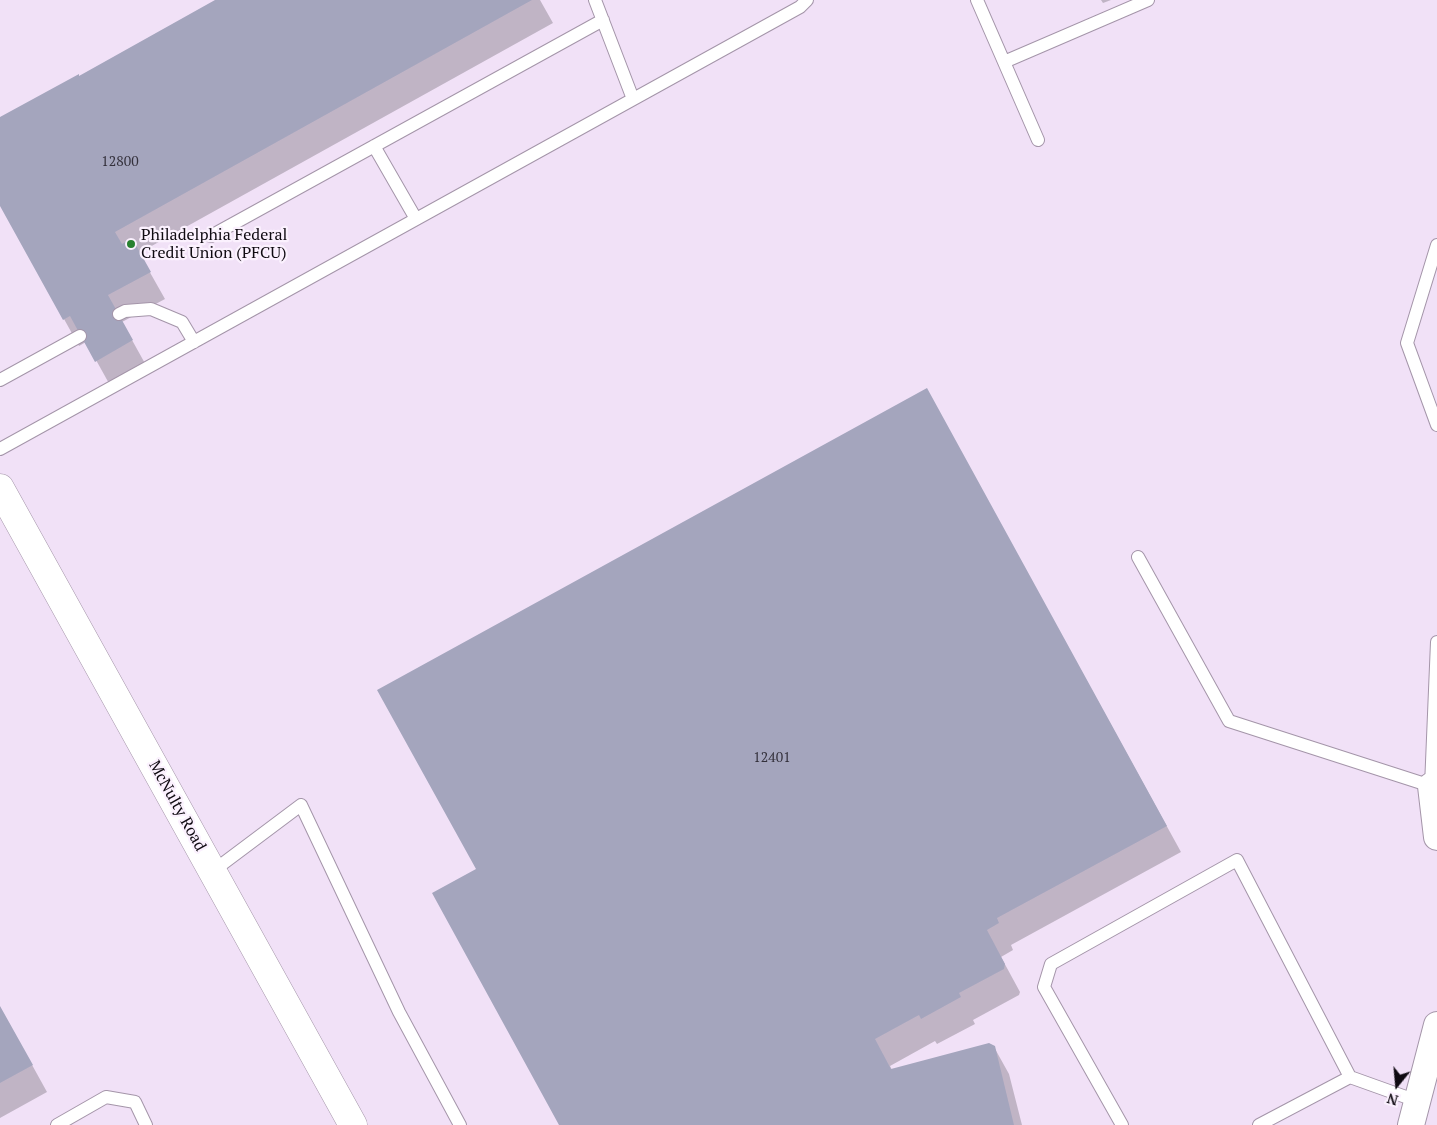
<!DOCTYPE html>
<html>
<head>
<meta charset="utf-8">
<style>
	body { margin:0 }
	#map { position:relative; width:1437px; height:1125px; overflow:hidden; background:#f1e1f7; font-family:"PT Serif",serif }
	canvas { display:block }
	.north { position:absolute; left:1372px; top:1060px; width:50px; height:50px; -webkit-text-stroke:4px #fbf1fe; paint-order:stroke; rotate:197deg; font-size:14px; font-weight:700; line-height:20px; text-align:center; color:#0f0a11 }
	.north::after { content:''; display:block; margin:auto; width:18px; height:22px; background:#0f0a11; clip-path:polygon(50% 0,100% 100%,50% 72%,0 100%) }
</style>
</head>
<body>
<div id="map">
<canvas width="1437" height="1125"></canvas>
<div class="north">N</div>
</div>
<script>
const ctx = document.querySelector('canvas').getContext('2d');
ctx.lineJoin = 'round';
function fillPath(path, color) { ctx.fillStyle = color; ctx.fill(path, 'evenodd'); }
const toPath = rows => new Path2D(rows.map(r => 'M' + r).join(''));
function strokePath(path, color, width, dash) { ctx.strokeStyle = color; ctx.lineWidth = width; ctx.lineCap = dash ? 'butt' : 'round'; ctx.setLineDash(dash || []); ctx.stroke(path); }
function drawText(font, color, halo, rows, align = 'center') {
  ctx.font = font + ' "PT Serif",serif'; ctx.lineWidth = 4.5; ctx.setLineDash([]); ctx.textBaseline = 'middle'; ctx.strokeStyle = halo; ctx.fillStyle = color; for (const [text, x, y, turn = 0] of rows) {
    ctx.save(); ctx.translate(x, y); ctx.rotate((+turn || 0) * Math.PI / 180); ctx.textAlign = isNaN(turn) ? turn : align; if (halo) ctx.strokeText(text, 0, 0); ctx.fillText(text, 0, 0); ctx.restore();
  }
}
const shadow = toPath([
	[217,0,540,0,553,23,139,253,165,299,122,322,147,367,111,387,86,342,79,346,0,204,0,119,79,77],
	[1101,0,1111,0,1103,3],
	[941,416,1181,852,1011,945,1013,950,1001,957,1020,992,1019,995,973,1020,975,1024,937,1044,935,1041,890,1066,892,1070,994,1047,1009,1074,1022,1125,560,1125,477,870],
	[0,1007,47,1092,0,1118]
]);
const building = toPath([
	[215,0,532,0,115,232,122,244,132,238,151,272,108,295,133,340,95,362,70,316,63,320,0,206,0,117,79,74,79,76],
	[927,388,1167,826,997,918,999,923,987,930,1005,964,1004,969,959,993,961,997,921,1019,919,1015,875,1039,891,1069,989,1043,995,1046,1014,1125,559,1125,432,893,476,869,377,690],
	[0,1006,33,1065,0,1083]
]);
const service = toPath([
	[595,0,633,99],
	[977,0,1038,140],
	[1004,62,1148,0],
	[374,146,416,219],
	[211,236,603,20],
	[1437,245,1407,343,1437,425],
	[119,314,125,311,151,309,182,322,194,342],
	[0,380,80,336],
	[0,449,800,7,807,0],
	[1138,557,1229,721,1431,786],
	[1431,786,1437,642],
	[213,871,301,805,399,1012,460,1125],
	[57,1125,106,1097,135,1102,146,1125],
	[1122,1125,1044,987,1051,964,1237,860,1350,1077,1417,1101],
	[1259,1125,1350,1077]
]);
const minor = toPath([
	[1431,786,1437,837],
	[1411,1125,1437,1025]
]);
const tertiary = toPath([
	[0,488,353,1125]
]);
const markers = [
	[131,244,5,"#298130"]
];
const numberNames = [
	["12800",120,162],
	["12401",772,758]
];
const poiNames = [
	["Philadelphia Federal",141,235],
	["Credit Union (PFCU)",141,253]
];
const streetNames = [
	["McNulty Road",177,806,61]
];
fillPath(shadow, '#0003');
fillPath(building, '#a4a5bd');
strokePath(service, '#a495a9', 14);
strokePath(minor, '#a495a9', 28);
strokePath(tertiary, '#a495a9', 29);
strokePath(service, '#fff', 12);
strokePath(minor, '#fff', 26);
strokePath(tertiary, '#fff', 28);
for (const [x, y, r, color] of markers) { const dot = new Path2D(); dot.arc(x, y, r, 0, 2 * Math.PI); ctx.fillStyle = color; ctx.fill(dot); strokePath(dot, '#fbf1fe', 2); }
drawText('14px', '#34313c', null, numberNames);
drawText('16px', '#0f0a11', '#fbf1fe', poiNames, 'left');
drawText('16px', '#0f0a11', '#fbf1fe', streetNames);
</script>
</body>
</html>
